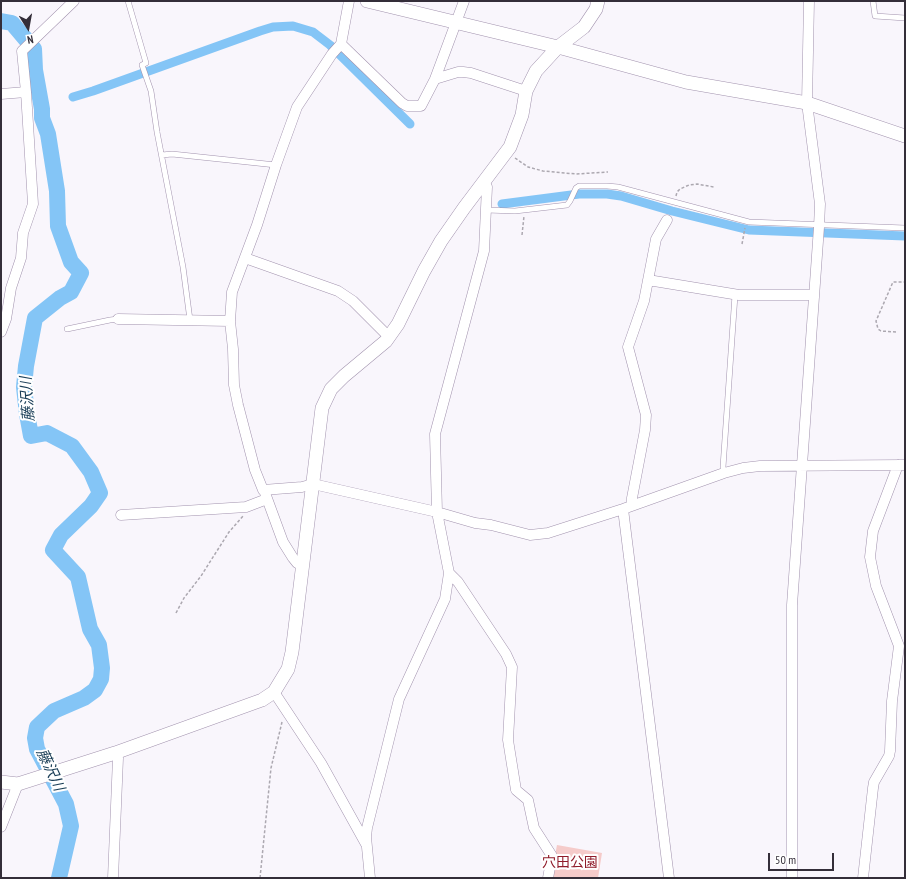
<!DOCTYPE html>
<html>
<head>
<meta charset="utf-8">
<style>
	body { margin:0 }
	#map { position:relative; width:906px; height:879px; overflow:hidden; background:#f9f6fc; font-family:"PT Sans Narrow",sans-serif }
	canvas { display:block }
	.frame { position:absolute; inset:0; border:2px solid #342e39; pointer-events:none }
	.north { position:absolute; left:8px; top:8px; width:40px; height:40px; -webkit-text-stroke:3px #fff; paint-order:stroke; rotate:169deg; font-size:11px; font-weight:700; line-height:16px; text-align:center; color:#342e39 }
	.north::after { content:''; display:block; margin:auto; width:14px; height:18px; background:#342e39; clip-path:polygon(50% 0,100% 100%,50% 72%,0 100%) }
	.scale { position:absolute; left:768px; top:853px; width:66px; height:18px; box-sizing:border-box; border:2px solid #342e39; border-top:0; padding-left:5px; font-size:12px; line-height:14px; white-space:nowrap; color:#342e39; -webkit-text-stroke:3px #fff; paint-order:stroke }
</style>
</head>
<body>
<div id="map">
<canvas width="906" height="879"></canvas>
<div class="frame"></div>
<div class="north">N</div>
<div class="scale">50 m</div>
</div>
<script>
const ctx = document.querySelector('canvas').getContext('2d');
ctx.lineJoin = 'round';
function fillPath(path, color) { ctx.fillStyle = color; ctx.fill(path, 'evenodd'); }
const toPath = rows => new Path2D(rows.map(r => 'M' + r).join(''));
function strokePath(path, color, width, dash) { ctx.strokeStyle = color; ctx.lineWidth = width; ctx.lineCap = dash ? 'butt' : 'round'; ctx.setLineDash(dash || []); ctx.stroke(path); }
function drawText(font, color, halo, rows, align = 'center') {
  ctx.font = font + ' "PT Sans Narrow","Noto Sans JP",sans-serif'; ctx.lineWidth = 4; ctx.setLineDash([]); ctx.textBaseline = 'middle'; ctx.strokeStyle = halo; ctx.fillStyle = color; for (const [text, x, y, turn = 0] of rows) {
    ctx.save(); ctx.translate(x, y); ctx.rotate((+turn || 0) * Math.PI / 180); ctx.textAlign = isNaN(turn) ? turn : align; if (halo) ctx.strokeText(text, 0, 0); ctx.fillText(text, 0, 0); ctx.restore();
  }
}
const green = toPath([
	[557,845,602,853,598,878,551,878]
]);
const canal = toPath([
	[73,97,93,91,260,31,273,27,293,26,313,32,330,45,410,124],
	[502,204,579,194,607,194,621,196,672,211,749,230,905,236]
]);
const river = toPath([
	[1,21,12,23,34,49,35,70,42,109,42,118,48,134,57,191,58,226,71,262,81,273,71,292,60,298,35,318,26,366,24,387,27,414,31,436,47,433,72,446,91,472,100,493,91,506,61,535,53,550,78,577,90,629,99,645,102,668,101,679,95,690,84,698,54,711,37,727,35,738,37,749,66,804,71,826,59,878]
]);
const path = toPath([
	[515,158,528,167,543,171,576,174,608,172],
	[676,196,677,192,680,189,689,185,697,184,714,187],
	[522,235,524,216],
	[742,244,745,228],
	[896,332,881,331,878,329,876,321,893,282,905,282],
	[176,613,184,598,201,576,229,532,243,516],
	[260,878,271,768,282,722]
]);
const service = toPath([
	[128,1,146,63,142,65,151,91,157,132,183,267,190,320],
	[873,1,875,16,905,18],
	[162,155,172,154,276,165],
	[487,210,515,211,567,205,570,201,576,188,579,186,607,186,618,187,749,222,905,228],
	[67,329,110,320,118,319],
	[724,473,723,467,735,295]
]);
const minor = toPath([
	[349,1,341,44,332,54,297,107,276,165,257,225,232,292,230,321,233,349,234,385,238,405,255,470,263,490,302,487,313,484,437,512,475,523,491,525,530,535,548,533,623,509,724,473,743,468,760,466,905,465],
	[341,44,402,103,407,106,421,106,435,79,464,1],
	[435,79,458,72,463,72,471,73,526,91],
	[1,94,26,92],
	[245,258,338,291,353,301,389,337],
	[648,280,739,295,814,295],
	[118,319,230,321],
	[1,332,6,319,11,288,21,258,23,233,33,204,26,92,22,51,74,1],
	[265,493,283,542,293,558,297,563,303,565],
	[632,505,632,498,645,430,646,415,628,347,644,301,656,239,667,220],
	[623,509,669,878],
	[121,515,246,507,267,499],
	[449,573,458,582,506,654,512,667,508,740,516,790,528,800,534,828,552,856,548,878],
	[274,692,321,763,366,844],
	[1,827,18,784],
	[113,878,118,758,115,753],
	[370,878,366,837,367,828,399,699,445,599,449,573,437,512,435,434,484,251,487,187,484,181],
	[792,878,792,605,819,227,820,204,807,103,809,1],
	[863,878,873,788,874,782,889,756,890,751,892,701,899,646,876,586,870,557,873,531,898,465]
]);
const tertiary = toPath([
	[367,1,558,47,686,82,807,103,905,136],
	[1,782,18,784,115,753,262,700,274,692,288,669,292,652,322,408,331,389,344,376,386,341,398,324,424,271,441,241,464,208,510,147,522,115,526,91,536,71,558,47,584,27,596,9,598,1]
]);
const parkNames = [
	["穴田公園",570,863]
];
const waterNames = [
	["藤沢川",28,399,-94],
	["藤沢川",50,770,65]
];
fillPath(green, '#f5cbca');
strokePath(canal, '#84c5f6', 9);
strokePath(river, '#84c5f6', 16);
strokePath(service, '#a293ae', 6);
strokePath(minor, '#a293ae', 11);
strokePath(tertiary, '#a293ae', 14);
strokePath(path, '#aca8b0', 1.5, [3, 2]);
strokePath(service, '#fff', 5);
strokePath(minor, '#fff', 10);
strokePath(tertiary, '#fff', 13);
drawText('14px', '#901c2b', '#fff', parkNames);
drawText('italic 15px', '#193d56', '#fff', waterNames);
</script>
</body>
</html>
